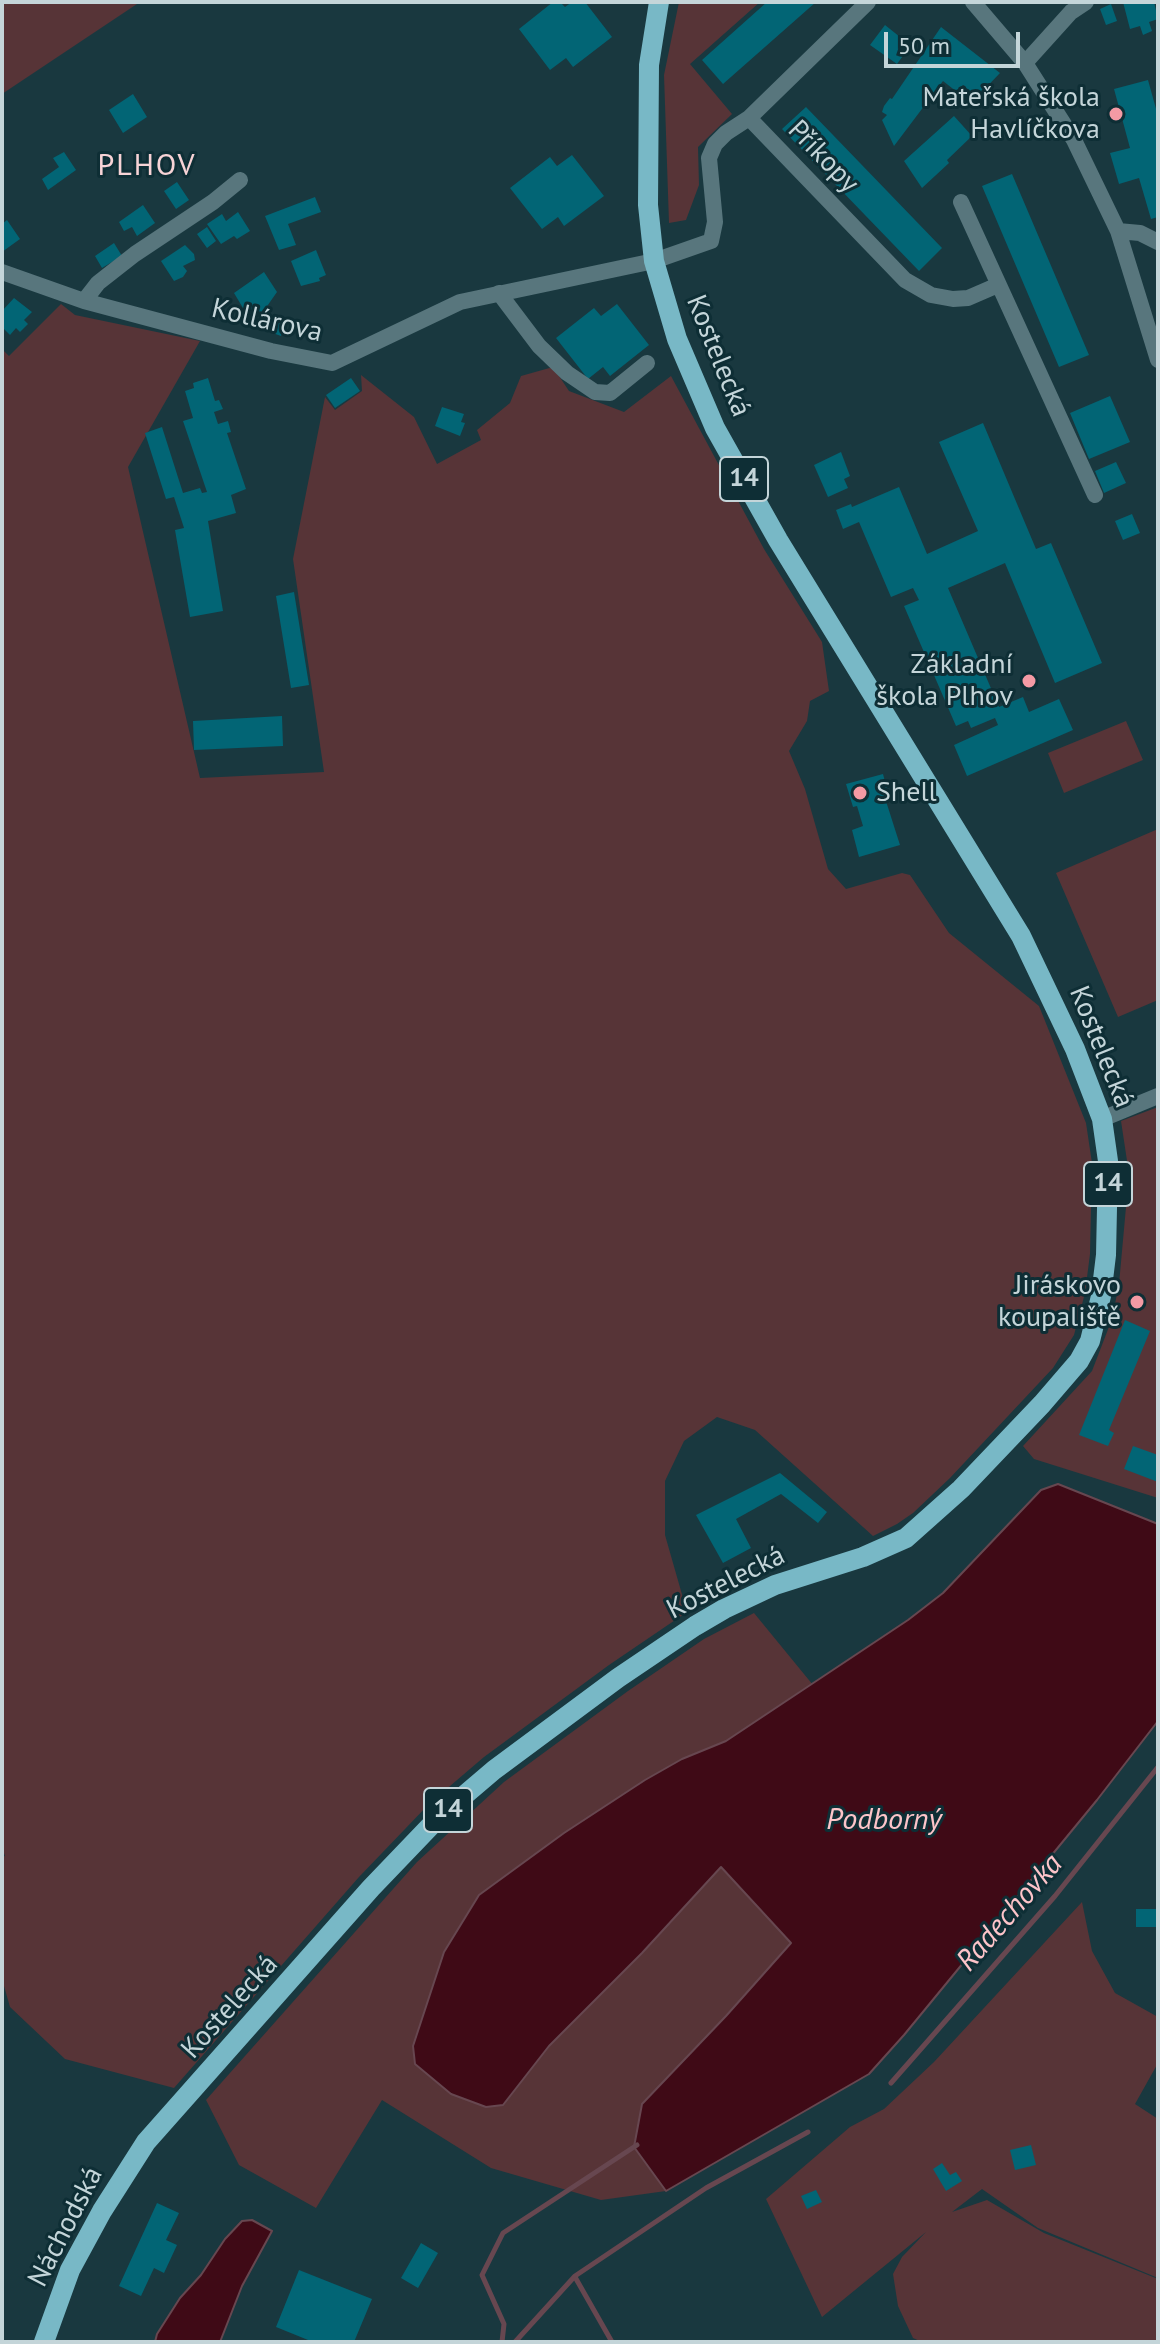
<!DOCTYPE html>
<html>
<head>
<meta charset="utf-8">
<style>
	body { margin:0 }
	#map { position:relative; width:1160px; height:2344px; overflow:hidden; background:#19383f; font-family:"PT Sans",sans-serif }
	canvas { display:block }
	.frame { position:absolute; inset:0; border:4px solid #c4d5d9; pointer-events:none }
	.scale { position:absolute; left:884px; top:32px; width:136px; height:36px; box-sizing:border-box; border:4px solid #c4d5d9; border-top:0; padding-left:10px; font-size:24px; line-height:28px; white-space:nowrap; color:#c4d5d9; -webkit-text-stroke:6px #0e2e35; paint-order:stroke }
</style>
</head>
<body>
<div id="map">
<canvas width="1160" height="2344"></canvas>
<div class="frame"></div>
<div class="scale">50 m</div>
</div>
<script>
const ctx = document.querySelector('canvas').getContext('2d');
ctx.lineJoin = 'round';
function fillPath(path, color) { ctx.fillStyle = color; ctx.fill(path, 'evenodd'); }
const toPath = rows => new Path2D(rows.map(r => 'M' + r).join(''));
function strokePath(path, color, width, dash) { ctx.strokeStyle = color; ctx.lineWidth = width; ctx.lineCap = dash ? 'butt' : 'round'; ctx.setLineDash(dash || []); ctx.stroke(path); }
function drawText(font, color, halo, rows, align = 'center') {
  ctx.font = font + ' "PT Sans",sans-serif'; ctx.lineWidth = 6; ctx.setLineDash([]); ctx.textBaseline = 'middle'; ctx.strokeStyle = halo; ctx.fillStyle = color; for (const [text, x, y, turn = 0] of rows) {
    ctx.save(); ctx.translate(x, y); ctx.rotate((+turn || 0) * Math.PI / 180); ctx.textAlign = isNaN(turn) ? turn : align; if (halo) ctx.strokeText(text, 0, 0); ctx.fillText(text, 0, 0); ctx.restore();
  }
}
const green = toPath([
	[2,2,140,2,2,94],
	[679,2,760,2,690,64,732,114,698,147,699,185,686,220,669,223,664,75],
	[61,304,75,315,200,341,128,467,200,778,324,772,293,559,325,397,335,410,362,391,361,375,414,417,437,464,481,440,477,430,510,403,521,376,553,367,569,391,624,412,671,376,764,549,822,642,829,691,810,701,807,721,789,751,805,789,828,869,846,889,902,873,910,875,949,933,1039,1006,1086,1123,1092,1163,1090,1254,1085,1293,1074,1335,1053,1368,950,1478,913,1513,897,1524,873,1536,755,1430,717,1417,684,1441,665,1481,665,1535,687,1612,609,1665,484,1757,429,1804,359,1877,174,2088,65,2059,10,2007,2,1979,2,1857,5,1856,2,1848,2,349,9,356],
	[1126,721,1143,760,1064,793,1048,753],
	[1158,829,1158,1000,1118,1017,1056,873],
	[1158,1107,1158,1498,1034,1459,1023,1446,1092,1371,1112,1319,1119,1284,1129,1174,1121,1121],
	[754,1613,813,1685,726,1741,682,1759,645,1780,564,1833,479,1895,444,1952,413,2046,415,2064,503,2105,549,2046,642,1953,721,1866,791,1943,726,2016,634,2147,666,2191,601,2200,491,2168,382,2100,316,2208,239,2165,206,2100,417,1862,504,1782,628,1691,704,1639],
	[1082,1902,1092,1951,1115,1993,1158,2017,1158,2063,1135,2104,1158,2119,1158,2278,1038,2228,982,2189,952,2212,987,2200,1044,2233,1158,2279,1158,2342,922,2342,913,2338,898,2306,893,2274,902,2257,926,2232,822,2317,766,2199,850,2127,884,2109,934,2062]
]);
const water = toPath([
	[1058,1484,1158,1524,1158,1721,1097,1800,904,2035,869,2074,666,2191,634,2147,642,2104,726,2016,791,1943,721,1867,642,1953,549,2046,503,2105,486,2107,451,2094,415,2064,413,2046,444,1952,479,1895,564,1833,645,1780,682,1759,726,1741,908,1620,943,1593,1041,1490,1058,1484],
	[252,2220,272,2231,242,2286,220,2342,155,2342,157,2334,180,2298,201,2275,225,2239,242,2221,252,2220]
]);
const stream = toPath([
	[891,2083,1055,1896,1158,1767],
	[575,2277,612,2342],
	[502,2342,504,2324,482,2275,503,2233,637,2145],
	[515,2342,575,2276,706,2188,808,2132]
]);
const building = toPath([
	[553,2,560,2,565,7,572,2,585,2,612,37,573,67,566,58,550,70,519,29],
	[767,2,816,2,723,84,702,60],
	[1123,2,1154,2,1158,19,1149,22,1152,31,1143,35,1140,26,1130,29],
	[1111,4,1117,21,1106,25,1100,9],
	[885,25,905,41,899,48,905,53,897,64,870,45],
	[941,27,1000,73,977,97,963,85,957,92,943,81,894,146,882,120,887,115,882,112,884,106,890,98,892,99],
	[1148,80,1158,116,1158,217,1151,219,1139,178,1119,184,1110,153,1130,148,1114,89],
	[133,94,147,117,123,133,109,110],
	[806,107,942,248,919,271,782,129],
	[954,116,972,136,947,160,949,163,922,188,904,161],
	[64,152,76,170,48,190,42,179,59,167,53,158],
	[572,155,604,196,564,226,558,217,542,229,510,188,550,157,557,166],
	[1012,174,1089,355,1059,367,982,186],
	[177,182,189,200,176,209,164,191],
	[315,197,321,212,288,224,296,245,279,250,265,216],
	[143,205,155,223,137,236,132,227,124,231,119,222],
	[238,212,250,231,237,239,234,236,221,244,207,224,222,214,226,221],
	[7,220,20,239,2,252,2,224],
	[207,227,216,241,207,248,197,234],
	[114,243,122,256,102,268,95,256],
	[185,245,194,254,195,260,183,266,187,271,183,277,174,281,161,261],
	[316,250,326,275,319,278,320,281,301,286,291,261],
	[264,272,277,292,263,312,243,308,234,293],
	[14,298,32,312,24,320,28,324,20,332,16,328,10,335,2,327,2,311],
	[617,304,649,345,610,376,603,367,588,379,556,338,594,308,601,316],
	[275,316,286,320,281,336,270,332],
	[208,378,215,401,219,400,223,409,214,412,218,424,228,421,231,432,227,433,246,489,231,495,236,513,208,521,223,611,190,617,175,530,184,528,174,497,166,499,145,433,162,427,183,493,200,488,202,493,207,492,183,421,193,418,185,391,194,388,193,383],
	[351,378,360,391,335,408,326,395],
	[1110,396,1130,442,1089,459,1070,413],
	[442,407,464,414,461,422,465,423,460,436,435,426],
	[983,423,1036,549,1051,543,1102,663,1055,683,1005,563,948,588,999,707,1023,697,1029,712,1059,699,1073,730,967,776,954,745,998,725,995,718,971,728,968,721,956,726,904,606,919,600,913,588,891,597,859,522,843,529,836,510,851,504,852,507,899,487,927,554,978,531,939,442],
	[841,452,850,476,844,479,848,488,828,497,814,465],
	[1116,462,1126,483,1104,493,1095,471],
	[1132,514,1140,533,1123,540,1115,521],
	[294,592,309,685,291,688,276,596],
	[282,716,283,746,194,750,193,721],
	[883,774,889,797,885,798,900,845,859,857,852,830,863,826,857,806,853,807,846,784],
	[1125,1320,1150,1331,1109,1430,1114,1433,1108,1446,1079,1435],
	[1133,1446,1158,1455,1158,1482,1124,1469],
	[780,1473,827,1512,818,1523,781,1494,736,1519,751,1548,723,1563,696,1515],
	[1136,1909,1158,1909,1158,1927,1136,1927],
	[1031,2145,1036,2165,1015,2170,1010,2150],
	[942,2163,950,2175,956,2172,962,2181,946,2191,933,2169],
	[816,2190,822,2202,807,2209,801,2196],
	[157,2203,179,2213,166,2240,177,2245,164,2273,154,2268,141,2296,119,2286],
	[421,2243,438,2253,418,2288,401,2278],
	[299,2270,372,2299,354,2342,313,2342,276,2327]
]);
const street = toPath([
	[868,2,749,118,905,280,931,295,953,299,968,298,998,285],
	[973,2,1025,63,1074,140,1118,231,1158,360],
	[1025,63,1071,12,1086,2],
	[961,202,1095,495],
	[1118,231,1140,233,1158,242],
	[2,272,84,301,271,351,332,363,460,302,654,261,711,241,715,222,709,158,715,144,726,133,749,118],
	[499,293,539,346,567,373,595,392,610,393,647,363],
	[84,301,98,283,135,254,213,202,240,180],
	[1102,1119,1158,1096]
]);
const primary = toPath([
	[44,2342,70,2270,102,2211,146,2142,371,1888,440,1816,494,1770,618,1678,695,1626,724,1609,775,1585,863,1557,906,1538,961,1489,1042,1404,1079,1361,1090,1341,1101,1296,1106,1255,1108,1161,1102,1119,1075,1049,1021,936,778,540,715,428,677,339,654,261,648,205,649,65,659,2]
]);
const markers = [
	[1116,114,8,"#f49aa4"],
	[1029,681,8,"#f49aa4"],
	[860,793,8,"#f49aa4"],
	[1137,1302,8,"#f49aa4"]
];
const shields = [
	[744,479,48],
	[1108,1184,48],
	[448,1810,48]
];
const shieldNames = [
	["14",744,479],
	["14",1108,1184],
	["14",448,1810]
];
const poiNames = [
	["Mateřská škola",1100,98],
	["Havlíčkova",1100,130],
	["Základní",1013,665],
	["škola Plhov",1013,697],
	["Shell",876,793,"left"],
	["Jiráskovo",1121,1286],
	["koupaliště",1121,1318]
];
const streetNames = [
	["Příkopy",823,157,46],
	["Kollárova",267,321,13],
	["Kostelecká",718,356,68],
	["Kostelecká",1101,1047,68],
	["Kostelecká",726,1583,-27],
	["Kostelecká",230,2007,-48],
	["Náchodská",66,2227,-63]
];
const neighbourhoodNames = [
	["PLHOV",147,166]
];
const waterNames = [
	["Podborný",884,1820],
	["Radechovka",1010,1913,-49]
];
fillPath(green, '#573437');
fillPath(water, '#3f0a16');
strokePath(water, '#674750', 2);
strokePath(stream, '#674750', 5);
fillPath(building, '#026575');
strokePath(street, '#58767d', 16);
strokePath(primary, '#78b8c6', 20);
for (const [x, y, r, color] of markers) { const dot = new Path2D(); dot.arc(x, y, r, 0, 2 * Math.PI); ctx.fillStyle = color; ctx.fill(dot); strokePath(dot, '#0e2e35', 3); }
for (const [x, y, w] of shields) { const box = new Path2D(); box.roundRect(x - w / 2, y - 22, w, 44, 6); ctx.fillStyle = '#0e2e35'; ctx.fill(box); strokePath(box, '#c4d5d9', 2); }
drawText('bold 26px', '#c4d5d9', null, shieldNames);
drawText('28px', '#c4d5d9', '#0e2e35', poiNames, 'right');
drawText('28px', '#c4d5d9', '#0e2e35', streetNames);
ctx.letterSpacing = '2px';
drawText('30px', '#f7d3d6', '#0e2e35', neighbourhoodNames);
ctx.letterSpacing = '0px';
drawText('italic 30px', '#fdc4c9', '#0e2e35', waterNames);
</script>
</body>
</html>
